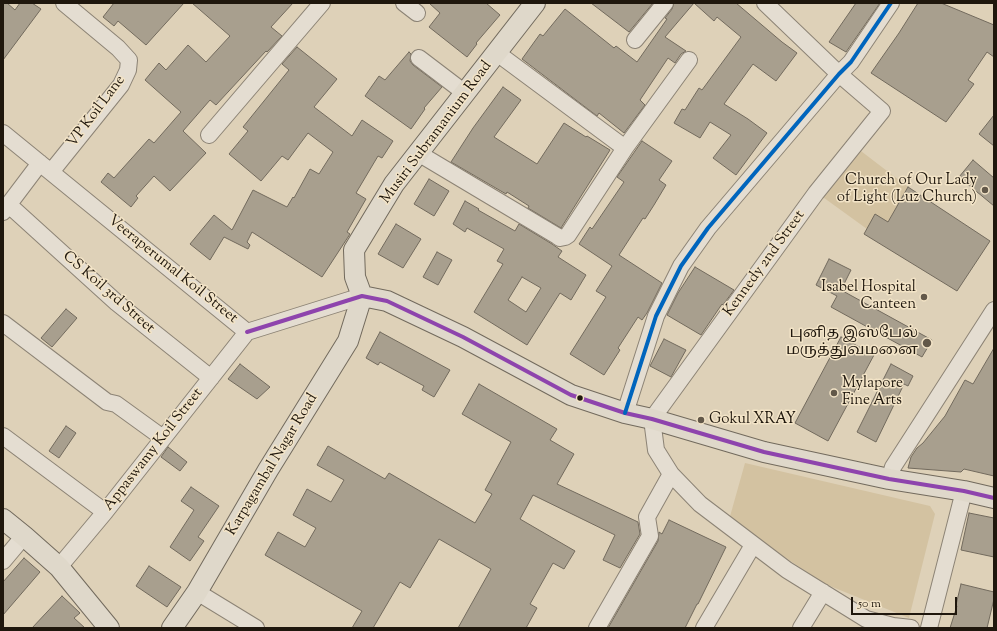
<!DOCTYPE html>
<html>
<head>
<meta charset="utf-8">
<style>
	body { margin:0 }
	#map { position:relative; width:997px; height:631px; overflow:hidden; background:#ded1b8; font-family:"Sorts Mill Goudy",serif }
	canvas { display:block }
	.frame { position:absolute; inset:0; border:4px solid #1f170d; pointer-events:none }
	.scale { position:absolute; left:851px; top:597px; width:106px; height:18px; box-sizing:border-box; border:2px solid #1f170d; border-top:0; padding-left:5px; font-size:12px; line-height:14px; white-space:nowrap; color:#1f170d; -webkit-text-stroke:3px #f3e4c7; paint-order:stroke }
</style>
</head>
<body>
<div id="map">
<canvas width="997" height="631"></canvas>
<div class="frame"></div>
<div class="scale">50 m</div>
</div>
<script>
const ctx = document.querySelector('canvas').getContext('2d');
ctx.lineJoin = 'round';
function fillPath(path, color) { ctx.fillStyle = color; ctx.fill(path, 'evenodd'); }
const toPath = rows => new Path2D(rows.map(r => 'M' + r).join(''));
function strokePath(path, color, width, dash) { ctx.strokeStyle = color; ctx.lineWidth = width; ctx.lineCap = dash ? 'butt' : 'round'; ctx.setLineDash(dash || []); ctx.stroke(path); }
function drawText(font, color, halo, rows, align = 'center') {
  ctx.font = font + ' "Sorts Mill Goudy","Noto Serif Tamil",serif'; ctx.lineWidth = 3; ctx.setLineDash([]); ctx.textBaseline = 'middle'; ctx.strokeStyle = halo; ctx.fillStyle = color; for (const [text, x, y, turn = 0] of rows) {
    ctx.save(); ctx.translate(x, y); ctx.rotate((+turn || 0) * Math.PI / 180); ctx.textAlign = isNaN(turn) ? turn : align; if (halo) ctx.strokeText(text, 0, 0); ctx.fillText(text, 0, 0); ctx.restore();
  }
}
const green = toPath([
	[857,148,908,187,888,222,867,229,820,195],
	[745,463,930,506,935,514,909,618,825,584,729,520]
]);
const building = toPath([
	[3,3,7,3,15,10,20,3,32,3,41,9,3,60,3,3],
	[114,3,184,3,146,45,118,21,114,26,103,17,114,3],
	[192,3,293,3,271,27,282,36,267,52,266,51,216,105,210,100,183,131,206,153,170,191,154,176,136,196,138,198,131,207,101,182,108,173,114,178,149,139,154,143,181,112,145,80,159,63,166,70,188,45,206,62,230,36,192,3],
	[429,3,486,3,500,15,476,43,477,44,467,57,429,27,440,13,429,3],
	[591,3,653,3,629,32,591,3],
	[674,3,736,3,782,42,797,53,776,81,753,64,724,104,748,119,767,133,736,175,713,158,731,135,710,122,700,138,674,123,682,109,685,110,699,88,702,90,741,37,717,17,714,21,694,3,665,37,686,51,681,54,675,63,668,58,640,100,645,105,624,133,599,113,597,116,522,59,540,34,543,36,565,9,614,48,616,46,637,62,667,19,665,18,672,9,674,3],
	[856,3,880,3,846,52,829,42,856,3],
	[918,3,941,3,994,25,994,57,987,52,968,80,974,84,946,122,871,73,899,33,918,3],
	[297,47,337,79,314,107,352,136,362,120,393,141,382,158,378,156,356,193,366,199,347,232,350,234,322,277,252,232,247,242,250,245,248,249,224,237,210,260,190,244,214,215,232,230,253,190,287,207,293,197,294,198,310,169,319,174,333,152,308,133,288,160,282,156,261,181,229,154,248,131,243,127,289,70,282,64,297,47],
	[409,52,411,54,410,61,413,65,442,87,424,108,425,109,411,129,365,96,379,76,385,80,409,52],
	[503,87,521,100,494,137,537,164,564,123,586,137,587,136,610,150,561,228,528,208,529,206,507,192,506,194,451,162,473,128,503,87],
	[994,115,994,146,979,134,994,115],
	[642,141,672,161,659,180,666,185,654,205,645,219,643,218,619,255,662,283,647,313,642,320,638,317,618,348,620,350,604,375,570,354,606,297,596,291,612,266,579,244,590,227,592,229,624,182,617,177,642,141],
	[973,160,994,178,994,206,959,177,973,160],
	[429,179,449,191,434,216,414,204,429,179],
	[908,187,990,241,957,291,864,234,875,214,888,222,908,187],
	[465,201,479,209,478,210,515,231,519,224,552,244,562,251,558,257,586,275,571,300,560,293,527,345,474,312,503,264,497,261,504,249,467,228,465,232,453,224,465,201],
	[522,277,541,288,526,312,508,300,522,277],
	[396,224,421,239,403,268,378,254,396,224],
	[437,252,452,260,438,285,423,277,437,252],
	[829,259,851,270,841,290,932,340,922,357,831,307,837,296,816,285,829,259],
	[695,267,734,290,723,305,722,304,701,335,667,315,678,293,695,267],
	[66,309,77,318,52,347,41,338,66,309],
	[380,332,450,370,434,397,422,390,424,386,380,362,378,365,366,358,380,332],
	[841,337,874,355,828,441,795,423,841,337],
	[664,339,686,350,671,377,650,366,664,339],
	[994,348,994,476,964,469,961,472,908,468,911,457,917,448,923,443,945,416,965,380,973,384,994,348],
	[240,364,270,387,257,399,228,379,240,364],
	[891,364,913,376,908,386,904,384,876,442,857,432,891,364],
	[479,384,557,429,550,440,574,454,557,484,638,522,640,534,620,568,603,560,615,535,533,495,520,519,575,551,564,569,553,563,530,604,537,608,526,628,458,628,491,569,439,539,410,588,400,582,373,628,352,628,362,611,265,555,278,532,305,547,316,528,293,515,307,489,331,502,344,480,317,465,328,446,385,479,389,473,475,523,492,494,485,490,511,442,462,414,479,384],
	[66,426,76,433,59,458,49,451,66,426],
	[168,447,187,462,180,471,161,457,168,447],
	[191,487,219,506,198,537,204,541,190,561,170,547,194,510,181,501,191,487],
	[969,513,994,518,994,557,961,550,969,513],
	[669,520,726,547,698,604,697,604,685,628,608,628,658,541,659,532,662,534,669,520],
	[24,558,40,572,3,615,3,582,24,558],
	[149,566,181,587,167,607,136,586,149,566],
	[961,584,994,592,994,599,987,628,950,628,957,606,956,605,961,584],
	[62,596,80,613,74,618,85,628,32,628,62,596]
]);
const minor = toPath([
	[404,3,417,13],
	[765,3,839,74,882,111,816,193,652,419,656,450,671,474,700,504,787,570,866,619,893,626,911,628],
	[635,40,665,3],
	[497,53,625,148],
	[419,58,465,93],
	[3,133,247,332],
	[209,135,322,3],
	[418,153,557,236,560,238,565,237,568,235,625,148,689,60],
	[51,172,121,85,128,70,129,60,118,48,64,3],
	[9,205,117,303,211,378],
	[3,212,40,163],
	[3,323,107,402,116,404,163,438],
	[247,332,362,296],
	[625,413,656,316,681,266,708,228,839,74,851,62,891,3],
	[3,436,105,512],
	[889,479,893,467,994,310],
	[3,561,24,536],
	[59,567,105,512,247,332],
	[197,592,256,628],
	[597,628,650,536,647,517,671,474],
	[704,628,753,545],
	[801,628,823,592],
	[929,628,964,491]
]);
const major = toPath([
	[362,296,387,301,463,337,571,395,625,413,652,419,764,452,889,479,964,491,994,498],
	[362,296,355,277,354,250,394,184,535,3],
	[3,519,24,536,59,567,109,628],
	[172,628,197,592,268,470,348,341,362,296]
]);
const bus1 = toPath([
	[247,332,362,296,387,301,463,337,571,395,625,413,652,419,764,452,889,479,964,491,994,498]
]);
const bus2 = toPath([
	[625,413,656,316,681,266,708,228,839,74,851,62,891,3]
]);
const markers = [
	[985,190,4,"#625849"],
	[924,297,4,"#625849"],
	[927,343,5,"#625849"],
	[834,393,4,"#625849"],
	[580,398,3.5,"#1f170d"],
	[701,420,4,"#625849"]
];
const streetNames = [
	["VP Koil Lane",97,112,-53],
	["Musiri Subramanium Road",437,133,-53],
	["Kennedy 2nd Street",765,264,-54],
	["Veeraperumal Koil Street",172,270,39],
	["CS Koil 3rd Street",108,293,41],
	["Appaswamy Koil Street",154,450,-52],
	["Karpagambal Nagar Road",273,465,-59]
];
const poiNames = [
	["Church of Our Lady",977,181],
	["of Light (Luz Church)",977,198],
	["Isabel Hospital",916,288],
	["Canteen",916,305],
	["புனித இஸ்பேல்",918,334],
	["மருத்துவமனை",918,351],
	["Mylapore",842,384,"left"],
	["Fine Arts",842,401,"left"],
	["Gokul XRAY",709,420,"left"]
];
fillPath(green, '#d3c2a1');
fillPath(building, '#a89f8e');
strokePath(building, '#726a5d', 1);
strokePath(minor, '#8c8375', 18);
strokePath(major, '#726a5d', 22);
strokePath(minor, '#e4ddd1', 16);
strokePath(major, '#dfd8ca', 20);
strokePath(bus1, '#8e44ad', 4);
strokePath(bus2, '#0065bd', 4);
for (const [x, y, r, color] of markers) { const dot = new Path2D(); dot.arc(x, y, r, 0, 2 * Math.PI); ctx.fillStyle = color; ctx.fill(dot); strokePath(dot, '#f3e4c7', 1.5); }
drawText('15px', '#1f170d', '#f3e4c7', streetNames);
drawText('15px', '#1f170d', '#f3e4c7', poiNames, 'right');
</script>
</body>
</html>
